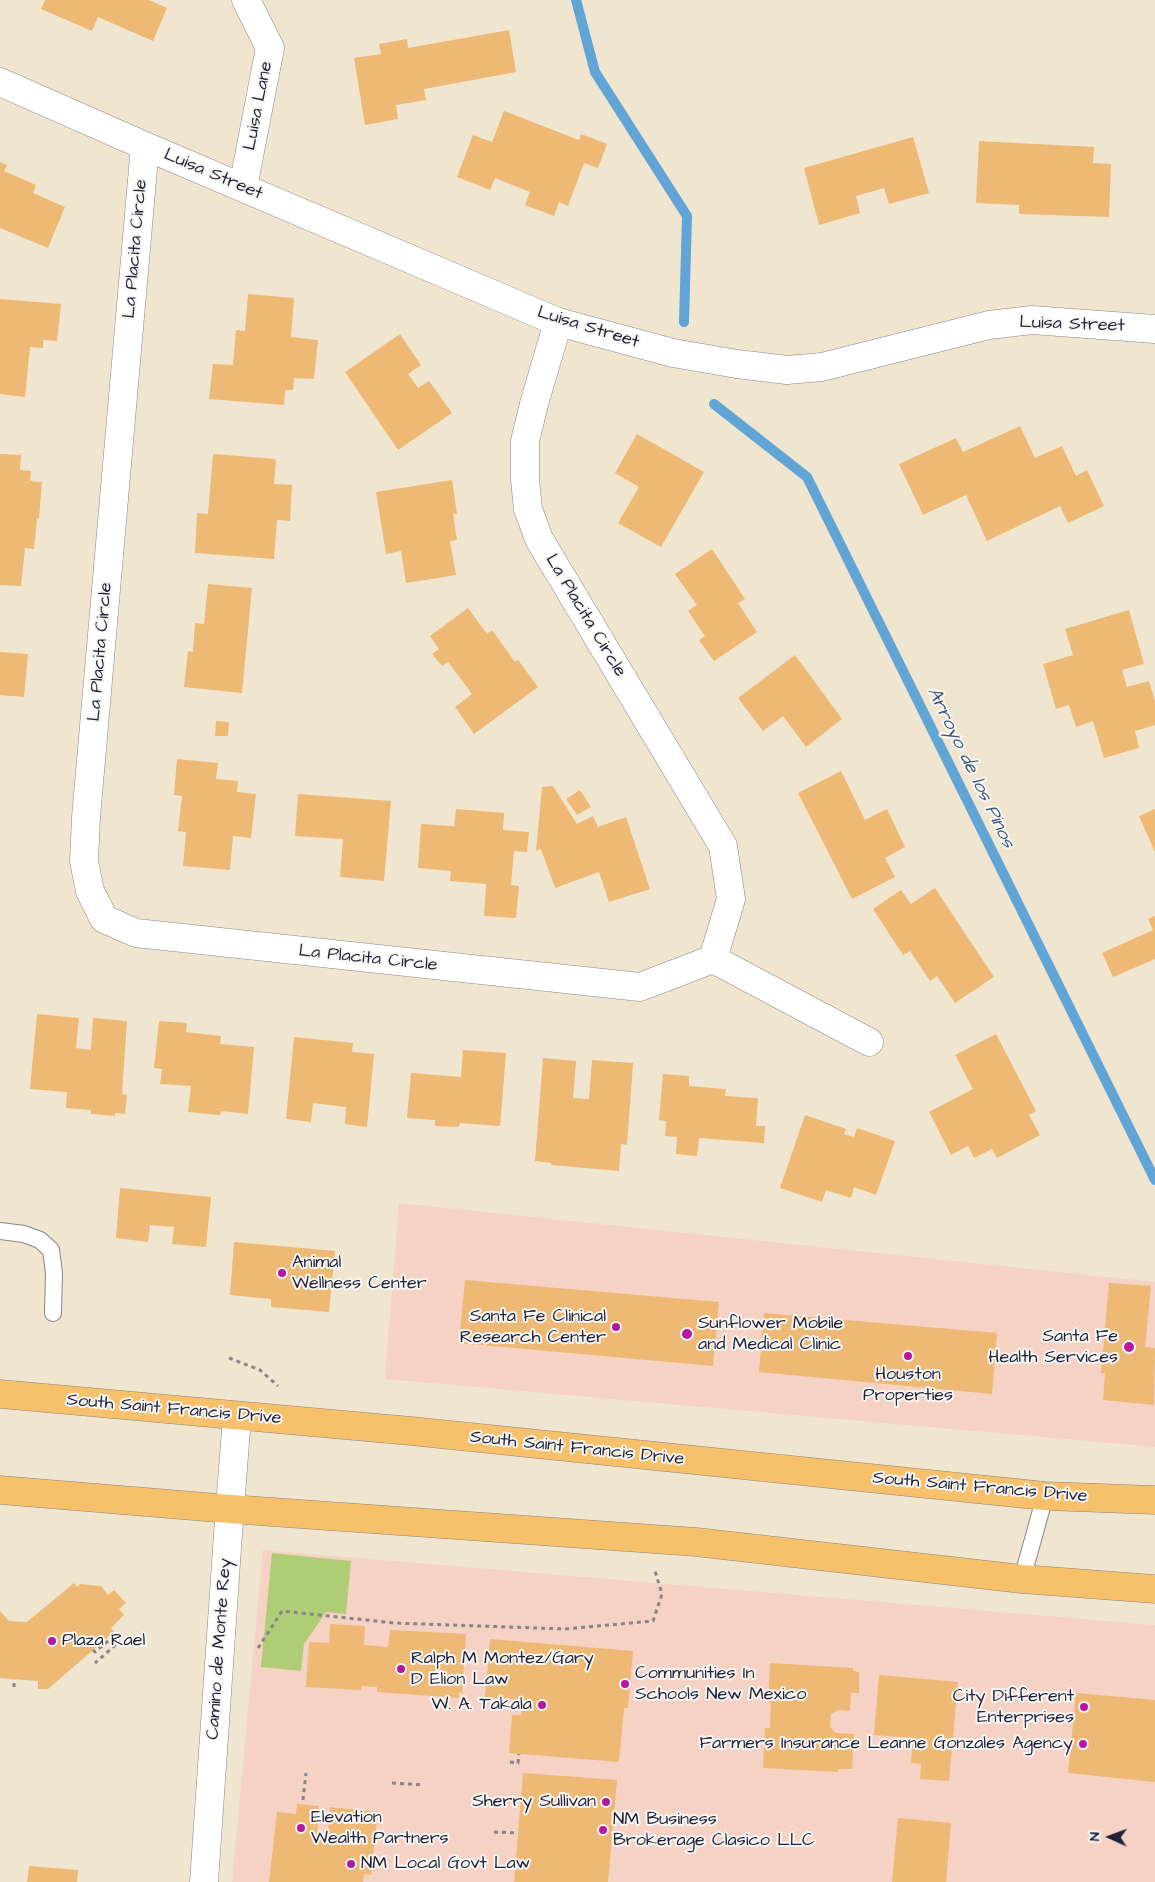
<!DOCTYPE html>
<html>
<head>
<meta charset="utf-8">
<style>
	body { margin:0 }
	#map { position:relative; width:1155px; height:1882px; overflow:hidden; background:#f0e6cf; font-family:"Architects Daughter",sans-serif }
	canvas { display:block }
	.north { position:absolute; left:1085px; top:1812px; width:50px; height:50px; -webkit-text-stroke:4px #f6f6f2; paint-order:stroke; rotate:272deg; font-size:14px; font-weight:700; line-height:20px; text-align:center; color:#22223b }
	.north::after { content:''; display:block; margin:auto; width:18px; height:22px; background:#22223b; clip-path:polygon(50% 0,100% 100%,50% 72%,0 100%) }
</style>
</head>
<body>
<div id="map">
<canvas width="1155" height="1882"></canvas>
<div class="north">N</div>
</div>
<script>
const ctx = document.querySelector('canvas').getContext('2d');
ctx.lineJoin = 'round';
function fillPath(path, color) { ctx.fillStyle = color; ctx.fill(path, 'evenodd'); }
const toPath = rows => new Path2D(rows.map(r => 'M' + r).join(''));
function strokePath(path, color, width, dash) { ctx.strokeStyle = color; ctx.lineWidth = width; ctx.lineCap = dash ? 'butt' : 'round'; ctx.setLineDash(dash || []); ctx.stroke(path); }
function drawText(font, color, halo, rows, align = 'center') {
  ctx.font = font + ' "Architects Daughter",sans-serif'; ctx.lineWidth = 4; ctx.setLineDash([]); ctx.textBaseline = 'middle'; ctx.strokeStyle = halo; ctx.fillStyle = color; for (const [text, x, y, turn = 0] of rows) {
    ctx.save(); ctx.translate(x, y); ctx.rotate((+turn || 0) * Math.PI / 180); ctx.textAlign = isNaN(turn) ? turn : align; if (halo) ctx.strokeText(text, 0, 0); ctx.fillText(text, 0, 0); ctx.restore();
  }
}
const built = toPath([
	[399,1203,1155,1282,1155,1447,385,1379],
	[263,1550,1155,1625,1155,1882,232,1882]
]);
const green = toPath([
	[272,1553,351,1561,346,1614,326,1612,304,1644,301,1671,261,1667]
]);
const stream = toPath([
	[576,0,595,72,687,216,684,322],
	[714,404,807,477,1155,1180]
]);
const building = toPath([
	[45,0,149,0,167,8,153,41,98,17,92,31,41,9],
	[509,30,516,72,424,89,426,100,396,105,398,119,365,125,354,58,381,54,379,44,407,39,408,48],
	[504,111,579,140,581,134,607,144,598,168,584,163,568,206,559,202,554,216,525,205,530,192,495,178,490,190,457,177,473,135,492,142],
	[913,137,929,193,889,204,884,188,856,196,860,213,819,225,804,168],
	[979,141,1094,147,1093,163,1111,164,1109,217,1019,214,1019,205,976,203],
	[0,162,7,165,4,171,36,185,33,193,65,207,48,248,0,228],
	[248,294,294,298,291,337,318,340,314,379,294,378,293,390,285,390,284,405,209,399,213,364,233,365,236,330,245,331],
	[0,299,61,304,57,341,43,340,43,348,30,347,25,397,0,394],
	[400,334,421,365,408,374,418,388,429,381,452,413,398,450,345,372],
	[1020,426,1035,458,1062,446,1076,476,1087,470,1104,506,1068,523,1060,506,987,541,966,495,923,515,899,464,956,438,963,452],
	[637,434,704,472,661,547,618,523,639,487,615,473],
	[0,454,21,455,20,470,31,471,30,481,42,482,39,519,37,518,34,549,25,548,21,586,0,585],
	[213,454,276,459,274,484,292,485,290,521,277,520,274,559,195,553,197,513,208,514],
	[452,480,457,514,453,514,457,540,450,541,456,575,406,583,401,551,386,554,376,492],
	[712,549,745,599,738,603,757,632,714,661,699,640,705,636,688,611,697,605,675,574],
	[208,584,252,588,242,693,184,687,188,651,193,652,195,623,204,624],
	[468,608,487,634,492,630,515,662,518,660,538,687,474,734,455,707,472,694,448,662,442,666,432,654,439,649,430,636],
	[1129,610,1144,664,1122,670,1127,687,1149,681,1155,701,1155,725,1135,731,1139,748,1104,758,1093,721,1076,727,1069,705,1056,709,1043,664,1073,655,1065,629],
	[0,652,28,654,24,697,0,695],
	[795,655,842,719,806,747,783,716,763,731,738,698],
	[216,721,229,722,228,736,215,736],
	[177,759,218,763,216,779,238,781,237,792,256,794,251,838,233,836,230,870,183,866,186,832,178,831,182,796,174,795],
	[841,771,865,820,887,809,905,847,885,858,895,877,852,899,798,793],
	[553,786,577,824,593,816,598,827,626,817,650,889,609,902,599,872,555,888,541,849,536,851,542,787],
	[580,790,591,807,577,815,566,799],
	[298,794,391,801,384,881,340,877,343,839,295,836],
	[456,809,504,813,503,830,529,832,527,852,514,851,511,885,519,886,516,918,484,916,486,884,450,881,451,871,418,868,421,824,454,826],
	[1155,809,1155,852,1139,816],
	[935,888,994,977,955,1003,937,976,930,981,910,951,903,955,873,909,901,890,911,904],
	[1155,916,1155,959,1113,977,1102,953,1153,930,1148,919],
	[37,1014,79,1018,76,1048,91,1050,93,1018,127,1021,122,1094,127,1095,125,1114,115,1113,115,1116,91,1114,91,1110,66,1108,67,1092,30,1089],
	[159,1021,187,1023,186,1032,221,1036,220,1044,254,1047,248,1114,221,1111,220,1115,188,1112,191,1086,160,1084,162,1069,154,1068],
	[996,1034,1036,1111,1029,1115,1040,1135,997,1158,992,1149,974,1158,968,1146,951,1155,929,1112,973,1089,955,1055],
	[294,1037,353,1043,352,1052,374,1054,367,1127,345,1124,346,1107,313,1103,311,1122,286,1119],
	[463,1050,506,1053,500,1126,460,1123,459,1127,435,1126,435,1120,407,1118,411,1073,461,1077],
	[543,1058,576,1061,573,1098,589,1099,592,1060,633,1063,627,1145,621,1144,619,1171,551,1165,551,1163,535,1161],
	[663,1074,689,1076,689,1086,726,1089,725,1096,758,1098,756,1126,765,1126,764,1143,699,1138,697,1156,676,1154,677,1137,665,1136,666,1121,659,1120],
	[805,1115,846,1129,844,1134,854,1137,857,1128,895,1141,876,1195,854,1187,851,1198,826,1190,822,1202,780,1188],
	[120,1188,211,1197,206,1247,172,1244,174,1227,150,1225,148,1242,116,1238],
	[234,1242,335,1251,329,1312,271,1307,271,1299,230,1295],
	[465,1280,719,1302,713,1366,459,1343],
	[1109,1283,1151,1286,1145,1347,1155,1348,1154,1405,1103,1400,1105,1373,1101,1373],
	[764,1313,997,1333,992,1394,759,1372],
	[74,1583,77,1587,80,1584,101,1586,108,1595,114,1590,126,1603,119,1609,124,1615,111,1628,114,1632,48,1689,38,1689,38,1681,0,1678,0,1611,9,1621,27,1622],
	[330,1624,365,1626,364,1645,388,1647,390,1630,466,1634,462,1693,459,1692,459,1698,377,1692,377,1687,361,1686,361,1690,306,1687,309,1642,329,1643],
	[490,1639,633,1651,628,1708,624,1708,619,1762,509,1753,512,1715,521,1715,522,1700,485,1697],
	[770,1663,853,1668,853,1671,859,1672,859,1693,851,1693,850,1711,838,1710,831,1714,830,1727,836,1733,854,1734,852,1769,838,1769,838,1772,763,1768,765,1728,770,1728,771,1702,768,1702],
	[879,1675,958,1682,949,1781,920,1779,921,1764,911,1763,913,1738,874,1735],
	[1076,1693,1155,1700,1155,1782,1068,1773],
	[523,1773,617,1780,608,1882,514,1882],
	[297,1804,319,1806,317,1839,327,1840,330,1807,378,1812,371,1875,364,1874,363,1882,269,1882,277,1812,296,1814],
	[898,1818,951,1823,946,1882,892,1882],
	[29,1866,78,1870,77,1882,27,1882]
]);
const path = toPath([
	[229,1358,260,1370,278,1386],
	[258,1648,282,1611,394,1623,565,1629,653,1621,662,1594,655,1571],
	[93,1650,95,1652,114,1636,119,1642,95,1663],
	[14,1687,14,1679],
	[510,1762,518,1763,519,1754],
	[392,1783,422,1785],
	[303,1800,306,1773],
	[494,1832,518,1833]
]);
const service = toPath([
	[0,1231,24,1234,40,1240,51,1250,54,1273,53,1313],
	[1022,1579,1045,1496]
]);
const minor = toPath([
	[0,82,145,146,558,322,673,353,737,364,787,370,822,367,989,325,1032,320,1155,329],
	[145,146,86,817,84,861,90,891,104,919,136,933,640,987,713,959,731,899,723,846,539,539,528,509,525,480,525,441,534,404,558,322],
	[243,187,270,48,246,0],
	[713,959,869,1042],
	[204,1882,228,1534,237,1416]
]);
const trunk = toPath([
	[0,1394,411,1431,1045,1496,1155,1500],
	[0,1490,230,1509,696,1542,1022,1579,1155,1589]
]);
const markers = [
	[282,1273,5,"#b5179e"],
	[616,1327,5,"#b5179e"],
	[687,1334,6,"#b5179e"],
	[1129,1347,6,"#b5179e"],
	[908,1356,5,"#b5179e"],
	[52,1641,5,"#b5179e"],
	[401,1669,5,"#b5179e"],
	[625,1684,5,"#b5179e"],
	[542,1705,5,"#b5179e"],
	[1084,1707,5,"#b5179e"],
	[1083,1744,5,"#b5179e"],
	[606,1802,5,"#b5179e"],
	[301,1828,5,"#b5179e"],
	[603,1830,5,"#b5179e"],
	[351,1864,5,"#b5179e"]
];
const streetNames = [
	["Luisa Lane",259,106,-79],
	["Luisa Street",213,175,23],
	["La Placita Circle",136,249,-85],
	["Luisa Street",1072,325,2],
	["Luisa Street",588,328,17],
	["La Placita Circle",585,616,59],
	["La Placita Circle",101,652,-85],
	["La Placita Circle",368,959,6],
	["South Saint Francis Drive",174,1410,5],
	["South Saint Francis Drive",577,1449,6],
	["South Saint Francis Drive",980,1488,5],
	["Camino de Monte Rey",220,1649,-86]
];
const poiNames = [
	["Animal",292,1263],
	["Wellness Center",292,1284],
	["Santa Fe Clinical",606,1317,"right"],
	["Research Center",606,1338,"right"],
	["Sunflower Mobile",698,1324],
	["and Medical Clinic",698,1345],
	["Santa Fe",1118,1337,"right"],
	["Health Services",1118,1358,"right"],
	["Houston",908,1375,"center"],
	["Properties",908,1396,"center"],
	["Plaza Rael",62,1641],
	["Ralph M Montez/Gary",411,1659],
	["D Elion Law",411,1680],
	["Communities In",635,1674],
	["Schools New Mexico",635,1695],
	["City Different",1074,1697,"right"],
	["Enterprises",1074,1718,"right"],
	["W. A. Takala",532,1705,"right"],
	["Farmers Insurance Leanne Gonzales Agency",1073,1744,"right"],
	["Sherry Sullivan",596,1802,"right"],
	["Elevation",311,1818],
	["Wealth Partners",311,1839],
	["NM Business",613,1820],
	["Brokerage Clasico LLC",613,1841],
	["NM Local Govt Law",361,1864]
];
const waterNames = [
	["Arroyo de los Pinos",970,768,64]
];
fillPath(built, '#f6d2c4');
fillPath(green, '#afcd74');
strokePath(stream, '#61a5d6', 10);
fillPath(building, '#edb975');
strokePath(service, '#898485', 18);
strokePath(minor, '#898485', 29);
strokePath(trunk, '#898485', 29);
strokePath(path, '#898485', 3, [4, 4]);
strokePath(service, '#fff', 16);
strokePath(minor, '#fff', 28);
strokePath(trunk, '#f7c06b', 28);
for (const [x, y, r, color] of markers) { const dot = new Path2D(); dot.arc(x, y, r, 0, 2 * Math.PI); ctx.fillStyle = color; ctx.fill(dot); strokePath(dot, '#f6f6f2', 2); }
drawText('18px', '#22223b', '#f6f6f2', streetNames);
drawText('18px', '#22223b', '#f6f6f2', poiNames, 'left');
drawText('italic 19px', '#3b5679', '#f6f6f2', waterNames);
</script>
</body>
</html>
